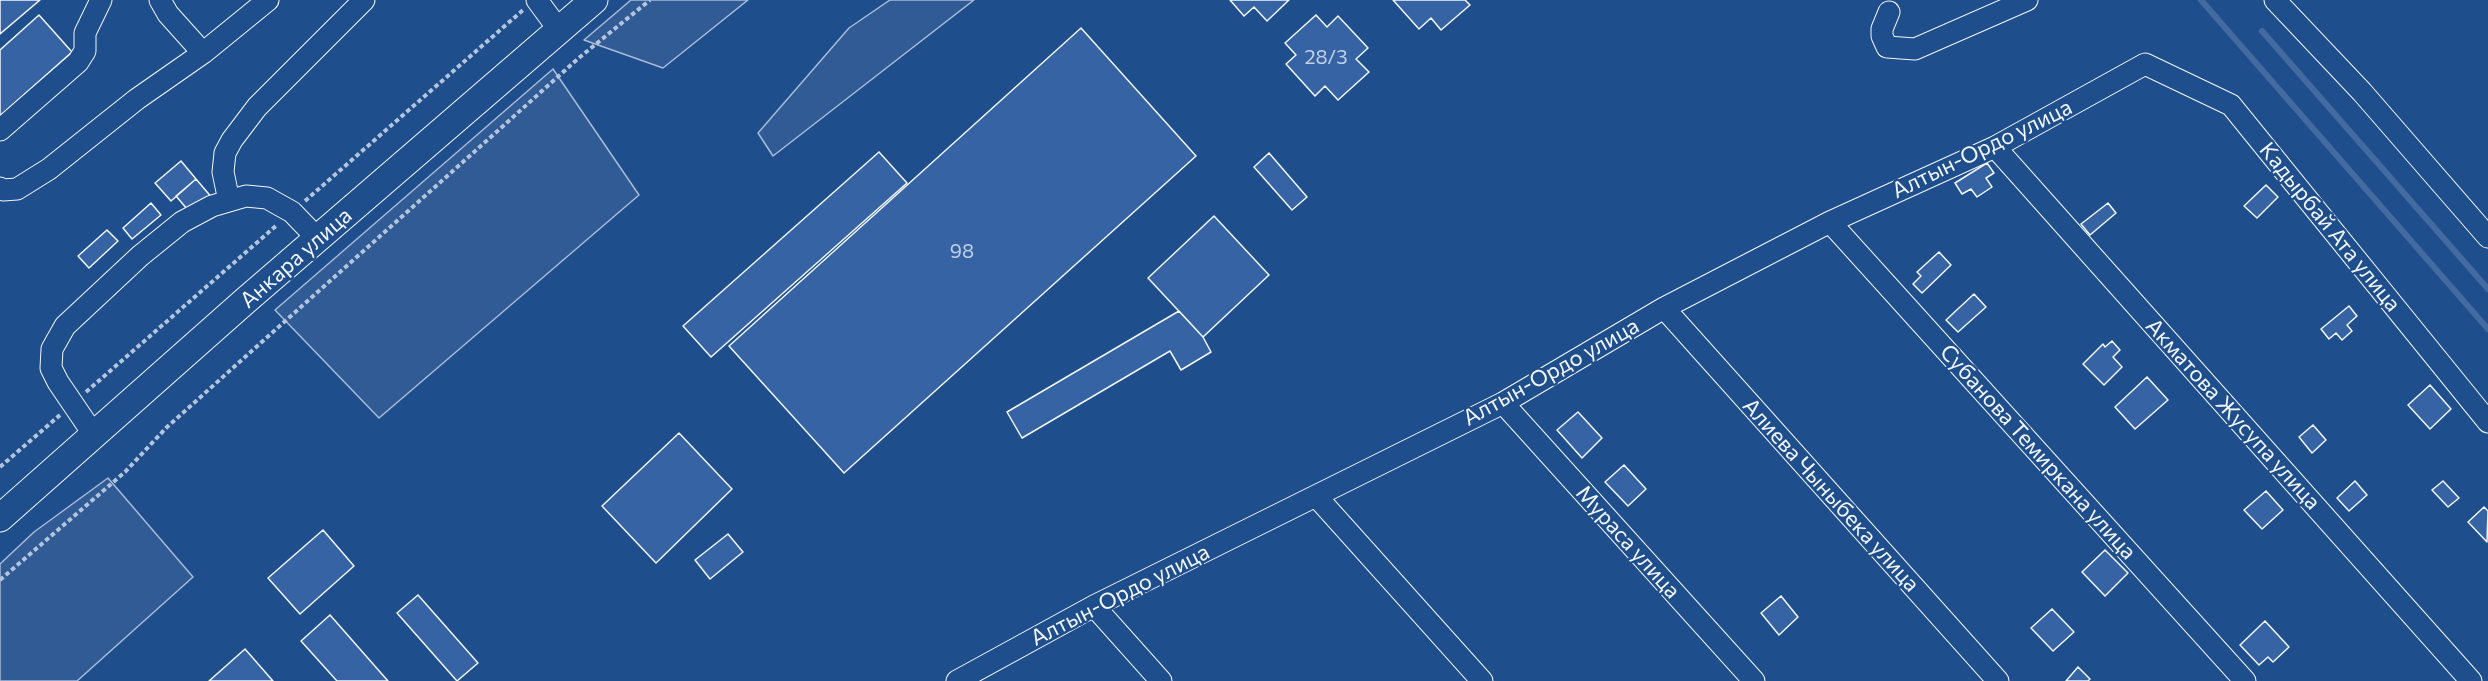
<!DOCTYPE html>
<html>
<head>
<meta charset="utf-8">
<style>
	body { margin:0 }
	canvas { display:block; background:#1f4e8c }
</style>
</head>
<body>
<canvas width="2488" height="681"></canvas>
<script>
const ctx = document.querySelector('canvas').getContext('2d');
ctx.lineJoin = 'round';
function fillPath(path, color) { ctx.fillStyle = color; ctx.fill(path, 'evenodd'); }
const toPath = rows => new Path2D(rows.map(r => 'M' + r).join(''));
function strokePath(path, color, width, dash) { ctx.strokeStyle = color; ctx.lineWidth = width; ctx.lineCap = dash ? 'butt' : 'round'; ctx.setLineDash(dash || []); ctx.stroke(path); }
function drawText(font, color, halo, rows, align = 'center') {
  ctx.font = font + ' Commissioner,sans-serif'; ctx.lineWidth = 4.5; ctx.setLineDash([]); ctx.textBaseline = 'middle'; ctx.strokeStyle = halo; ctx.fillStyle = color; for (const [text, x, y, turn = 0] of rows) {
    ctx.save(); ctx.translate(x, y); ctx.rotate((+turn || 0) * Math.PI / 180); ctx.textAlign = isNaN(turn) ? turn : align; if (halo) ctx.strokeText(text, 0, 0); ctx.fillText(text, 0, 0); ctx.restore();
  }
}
const built = toPath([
	[631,0,748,0,663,68,584,40,631,0],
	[890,0,974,0,773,156,758,133,849,28,890,0],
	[553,69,639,195,379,418,275,310,553,69],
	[108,478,193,577,77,681,0,681,0,564,34,532,108,478]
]);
const stream = toPath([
	[2201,0,2488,329],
	[2262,31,2488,289]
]);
const building = toPath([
	[0,0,40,0,0,34,0,0],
	[1230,0,1289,0,1267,21,1254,7,1244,16,1230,0],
	[1393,0,1465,0,1470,5,1441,30,1431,18,1419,29,1393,0],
	[39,15,72,52,0,116,0,50,39,15],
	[1316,15,1327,27,1338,16,1368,48,1356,59,1369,72,1338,100,1325,86,1315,96,1286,64,1296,55,1285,43,1316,15],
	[1081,28,1196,156,844,473,729,346,1081,28],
	[879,152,907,183,711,357,683,326,879,152],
	[1269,153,1307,197,1292,210,1254,167,1269,153],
	[181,161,196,179,171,201,155,183,181,161],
	[1987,163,1994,173,1986,178,1992,187,1977,197,1971,189,1962,194,1955,183,1987,163],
	[196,179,213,199,193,216,176,196,196,179],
	[2266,185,2278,197,2257,218,2244,206,2266,185],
	[151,203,161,215,132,239,123,228,151,203],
	[2108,203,2116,213,2090,235,2081,224,2108,203],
	[1214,216,1269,275,1203,337,1148,278,1214,216],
	[107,230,118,241,89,268,78,256,107,230],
	[1939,252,1951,265,1922,293,1913,284,1921,276,1917,272,1939,252],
	[1974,294,1986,307,1958,332,1946,320,1974,294],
	[2349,306,2357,316,2347,325,2352,331,2342,340,2336,333,2329,339,2321,329,2349,306],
	[1179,311,1203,337,1211,352,1181,370,1170,351,1022,438,1007,412,1179,311],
	[2112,341,2120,350,2113,357,2122,367,2104,385,2083,364,2103,344,2105,347,2112,341],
	[2147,377,2168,400,2135,429,2115,407,2147,377],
	[2430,385,2451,409,2430,429,2408,405,2430,385],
	[1578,412,1602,438,1582,458,1557,430,1578,412],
	[2313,425,2326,440,2312,453,2299,437,2313,425],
	[679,433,732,489,656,563,602,506,679,433],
	[1624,465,1646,489,1628,506,1605,482,1624,465],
	[2355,481,2367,495,2349,511,2337,498,2355,481],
	[2443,481,2459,498,2448,507,2432,490,2443,481],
	[2266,491,2283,510,2262,529,2244,510,2266,491],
	[2484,507,2488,511,2487,542,2468,522,2484,507],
	[323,530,354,566,300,614,268,578,323,530],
	[728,534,743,552,710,579,695,560,728,534],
	[2105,550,2128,573,2105,596,2082,572,2105,550],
	[418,595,478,663,457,681,397,613,418,595],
	[1781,596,1798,617,1779,635,1761,613,1781,596],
	[2052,609,2074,632,2053,651,2031,628,2052,609],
	[330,615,388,681,337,681,301,641,330,615],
	[2265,621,2289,647,2273,662,2268,657,2259,665,2240,645,2265,621],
	[245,649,273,681,209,681,245,649],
	[2078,667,2090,679,2088,681,2066,681,2078,667]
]);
const path = toPath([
	[305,201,523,10],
	[86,392,277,225],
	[0,467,60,415],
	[0,580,125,472,167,427,580,57,650,0]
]);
const minor = toPath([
	[160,0,168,14,203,53],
	[537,0,559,30],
	[2275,0,2362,92,2488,237],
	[1889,12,1882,29,1882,36,1887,47,1915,49,2027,0],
	[0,130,78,62,85,51,85,33,101,0],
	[1995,147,2471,681],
	[0,188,3,190,17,189,49,169,137,99,203,53,268,0],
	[229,201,223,172,225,153,232,140,257,107,364,0],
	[1830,222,2245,681],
	[1664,308,1998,681],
	[1503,403,1754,681],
	[94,435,58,382,51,368,52,349,65,326,140,256,182,222,212,206,246,196,267,198,292,212,318,239],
	[1316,496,1482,681],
	[1094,606,1161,681],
	[957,681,1094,606,1503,403,1664,308,1830,222,1995,147,2145,64,2231,105,2488,422]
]);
const major = toPath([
	[0,518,245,301,594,0]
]);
const numberNames = [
	["28/3",1326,57],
	["98",962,251]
];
const streetNames = [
	["Алтын-Ордо улица",1982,149,-26],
	["Кадырбай Ата улица",2330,227,51],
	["Анкара улица",296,258,-41],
	["Алтын-Ордо улица",1551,372,-29],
	["Акматова Жусупа улица",2233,414,48],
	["Субанова Темиркана улица",2038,452,48],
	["Алиева Чыныбека улица",1831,495,48],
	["Мураса улица",1628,542,48],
	["Алтын-Ордо улица",1120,595,-27]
];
fillPath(built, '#305b95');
strokePath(built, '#a8bbd7', 1.5);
strokePath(stream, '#446ba0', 6);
fillPath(building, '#3563a3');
strokePath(building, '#f2f6ff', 1.5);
strokePath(minor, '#f2f6ff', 23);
strokePath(major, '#f2f6ff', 29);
strokePath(path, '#b3c4dc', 4, [4.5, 3]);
strokePath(minor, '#1f4e8c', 21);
strokePath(major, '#1f4e8c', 27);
drawText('20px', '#c3d1e8', null, numberNames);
drawText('22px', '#f2f6ff', '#1f4e8c', streetNames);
</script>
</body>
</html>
